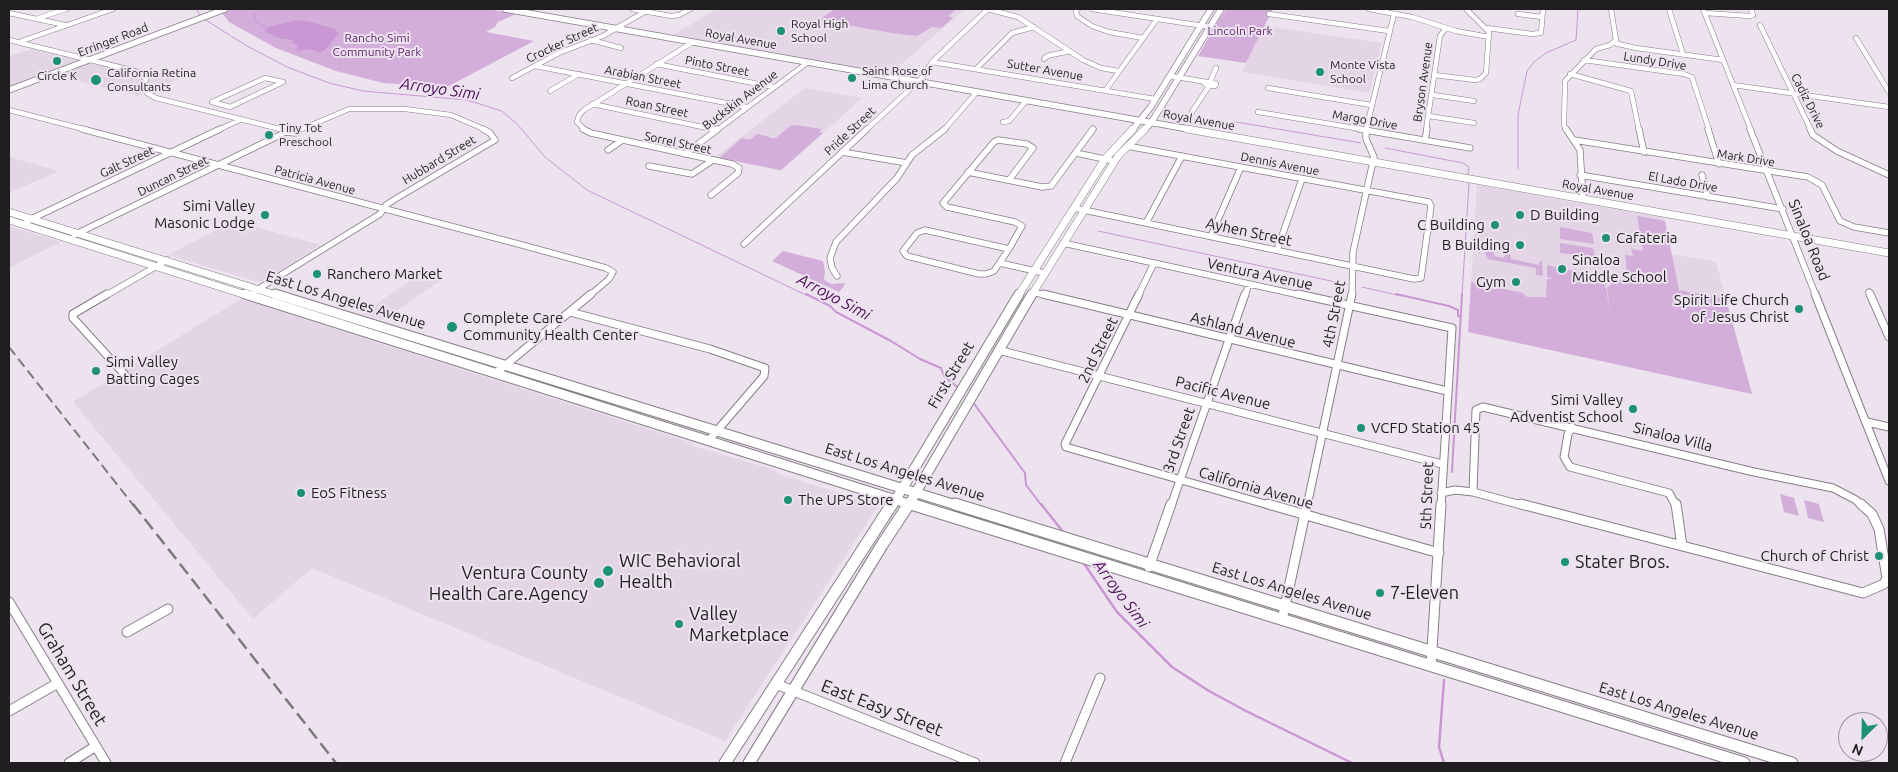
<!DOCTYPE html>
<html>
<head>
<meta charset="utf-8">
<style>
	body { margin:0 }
	#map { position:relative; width:1898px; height:772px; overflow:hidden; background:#ede3ef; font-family:Ubuntu,sans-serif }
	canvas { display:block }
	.frame { position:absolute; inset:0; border:10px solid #201d21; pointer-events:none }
	.north { position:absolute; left:1838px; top:712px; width:50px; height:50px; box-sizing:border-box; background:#ede3ef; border:1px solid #9b949d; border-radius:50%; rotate:203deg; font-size:14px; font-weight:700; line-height:20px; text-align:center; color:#201d21 }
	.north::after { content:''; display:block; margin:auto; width:18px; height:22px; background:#1d9174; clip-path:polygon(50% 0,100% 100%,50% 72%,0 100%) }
</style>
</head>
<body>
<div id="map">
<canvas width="1898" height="772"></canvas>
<div class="frame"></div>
<div class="north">N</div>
</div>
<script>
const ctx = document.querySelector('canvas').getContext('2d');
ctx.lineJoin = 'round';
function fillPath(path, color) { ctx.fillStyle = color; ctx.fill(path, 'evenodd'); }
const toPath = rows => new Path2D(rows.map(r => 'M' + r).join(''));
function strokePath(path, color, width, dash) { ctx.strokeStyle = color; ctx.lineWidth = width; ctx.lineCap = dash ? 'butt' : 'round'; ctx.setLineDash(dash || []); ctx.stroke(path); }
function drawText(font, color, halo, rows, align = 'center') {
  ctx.font = font + ' Ubuntu,sans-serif'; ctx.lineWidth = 4; ctx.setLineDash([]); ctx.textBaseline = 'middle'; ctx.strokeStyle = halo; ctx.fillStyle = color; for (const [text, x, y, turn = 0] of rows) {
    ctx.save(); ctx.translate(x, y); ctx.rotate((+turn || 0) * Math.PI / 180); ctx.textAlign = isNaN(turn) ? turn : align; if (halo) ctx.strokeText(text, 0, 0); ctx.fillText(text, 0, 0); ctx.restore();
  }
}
const built = toPath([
	[717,9,965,9,890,74,673,35],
	[1265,26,1382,43,1369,93,1242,72],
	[33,49,77,59,78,60,9,87,9,56],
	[100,59,181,78,138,96,56,76],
	[805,88,862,98,781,171,715,157],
	[9,157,48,168,59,171,9,193],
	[1477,185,1664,218,1672,254,1716,262,1752,394,1468,332],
	[233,221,321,245,265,280,258,282,168,255],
	[9,226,61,242,9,268],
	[420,274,441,280,383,320,362,314],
	[241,299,692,443,693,446,775,470,777,473,878,506,725,741,312,568,253,619,73,402]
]);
const green = toPath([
	[233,9,488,9,516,14,498,22,495,27,486,32,534,41,447,87,383,83,336,71,276,48,229,22,222,13],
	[835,9,957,9,948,16,953,18,941,28,932,27,917,36,892,33,819,20],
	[1226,9,1273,9,1246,63,1198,56,1213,30,1220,29,1216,24],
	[795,125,822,129,819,132,823,133,781,170,719,158,742,138,750,140,757,134,770,137,769,138,776,138,790,126],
	[1637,216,1665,221,1679,290,1726,299,1752,394,1468,332,1471,282,1523,293,1527,297,1546,297,1547,279,1554,279,1547,277,1547,265,1600,277,1607,283,1604,287,1606,288,1610,313,1607,288,1611,284,1606,279,1628,281,1625,255,1633,256,1631,249,1643,251],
	[1560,227,1592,233,1594,244,1560,239],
	[1560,243,1592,248,1594,250,1595,260,1578,255,1560,253],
	[1482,246,1494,248,1494,256,1504,258,1505,253,1510,254,1511,259,1539,265,1539,261,1542,262,1543,276,1536,275,1536,268,1488,259],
	[783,251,823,261,825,272,824,280,832,284,845,283,844,286,839,292,772,261],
	[1780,494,1794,498,1799,516,1784,512],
	[1804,500,1819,504,1824,522,1808,518]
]);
const water = toPath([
	[298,20,311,22,334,29,339,33,325,50,320,53,311,49,297,51,297,45,292,43,293,40,279,38,264,31,268,27]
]);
const streamFar2 = toPath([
	[197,9,200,16],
	[252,14,255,15,255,21,266,28],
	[204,19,247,46,287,67,329,83,363,91,467,100,502,111,518,125,545,157,587,190,808,296],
	[1236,122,1361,143],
	[1385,148,1463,163,1469,167,1468,174],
	[1518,169,1518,115,1527,71,1534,62,1546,53,1576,40,1578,9],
	[1098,231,1345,284],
	[1362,287,1401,296],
	[1462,296,1469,183]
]);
const streamFar1 = toPath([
	[806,294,830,306,836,312,891,341,920,359,941,368,944,376,960,389],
	[1396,294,1449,306,1458,310,1458,316,1461,317],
	[972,401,1025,473,1026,485,1042,506],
	[1452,472,1462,294]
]);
const stream = toPath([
	[1041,504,1064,533],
	[1083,562,1117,612,1172,667,1209,691,1246,711,1352,763],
	[1444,680,1439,747,1444,763]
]);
const minorFar3 = toPath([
	[632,9,671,16,679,15,690,9],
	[987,9,1018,17,1083,60,1101,68,1118,71],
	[1078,9,1076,11,1077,16,1092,26,1109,32,1143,38],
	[1092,9,1210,27],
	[1369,9,1412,17,1456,31,1489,37],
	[1669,9,1683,54],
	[1703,9,1751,130],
	[9,13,65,25],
	[1705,13,1750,16,1753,15,1751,9],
	[1269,14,1389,31],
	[1518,14,1542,17],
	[36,19,66,9],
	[1760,25,1811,130],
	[1487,28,1532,34,1541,33,1543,9],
	[1856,38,1889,92],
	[9,40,135,71,146,79,144,86,147,93,156,98,284,130],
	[591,40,621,48],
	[19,42,113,9],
	[1614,43,1636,48,1723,60],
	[1044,59,1047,56,1070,51],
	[1584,60,1684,74,1692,77,1709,130],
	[932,62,1155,99],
	[656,64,774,87],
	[535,66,747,107],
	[977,68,1012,33,1034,27],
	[1570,74,1631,91,1639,130],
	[1434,75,1475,80,1480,79,1486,73,1489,32,1466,9],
	[1170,76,1207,82],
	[265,78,283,82,230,107,212,102,265,78],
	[512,78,559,53,603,36,646,11],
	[1210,82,1216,68],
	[1210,82,1216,84,1215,86,1209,86,1204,83,1210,82],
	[1733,85,1889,107],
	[1268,88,1371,105],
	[550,91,579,74],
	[1105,91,1157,19],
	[1433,95,1474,101],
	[592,104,717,130],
	[9,110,87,130],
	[1192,112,1209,86],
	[1258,112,1367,130],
	[1429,116,1474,123],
	[1003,122,1009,121,1026,101],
	[302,129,349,109,405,109,451,115,486,130],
	[218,130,242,119],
	[585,130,577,122,579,115,584,110,693,42],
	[717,130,807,63],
	[866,130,921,79,932,62,988,9],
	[944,130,976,93],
	[1366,130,1394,14],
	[1426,130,1440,36,1446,28],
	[1566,130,1564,125,1565,81,1596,49,1610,45,1616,40,1611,9]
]);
const minorFar2 = toPath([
	[82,129,522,245,606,268,613,272,609,279,589,296],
	[583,129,591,133,732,164,739,168,738,173,711,195],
	[713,129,717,130],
	[1359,129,1470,148],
	[1566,129,1580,150,1583,199],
	[1639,129,1644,152],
	[1708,129,1719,164],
	[1750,129,1816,296],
	[1810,129,1813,135,1837,151,1889,175],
	[285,132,295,133],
	[1425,140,1427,129],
	[1574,140,1808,177,1822,185,1840,221,1854,227,1889,233],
	[608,150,621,141],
	[842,152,907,163],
	[1076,153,1114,161],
	[685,154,718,129],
	[649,166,692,174,713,160],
	[968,172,1042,187,1051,186,1093,129],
	[1580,175,1783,209],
	[1702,175,1708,197],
	[1009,180,1033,148,1027,144,998,140,994,142,943,203,947,207,1015,222,1022,226,1009,249],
	[1074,208,1414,279,1421,278,1431,206,1429,202,1127,146],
	[27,221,220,129],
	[1146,223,1182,156],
	[925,230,1009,249,994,271,986,274,979,274,907,256,903,251,917,233,925,230],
	[74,235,280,135,285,132,284,129],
	[1211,236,1241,167],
	[1063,243,1304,296],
	[744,244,867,129],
	[1277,250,1302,179],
	[1000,263,1044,273],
	[837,276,832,268,830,258,836,242,897,178,912,155,945,129],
	[255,291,380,214,386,205,397,198,495,140,490,133,483,129],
	[1033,292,1048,296],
	[1869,292,1871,296],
	[105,296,167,260],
	[1138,296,1154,263],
	[1245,296,1249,284],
	[1352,296,1353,252,1374,157,1366,139,1366,129]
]);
const minorFar1 = toPath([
	[107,294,73,314,73,318,126,376],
	[1043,294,1447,391],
	[1139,294,1065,444,1066,447,1272,506],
	[1298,294,1452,328,1441,506],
	[1815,294,1889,481],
	[1870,294,1889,337],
	[570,312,710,349,765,368,764,376,709,440],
	[998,350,1442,464],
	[496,373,591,294],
	[1867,422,1889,427],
	[1572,427,1568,434,1564,457,1570,467,1669,493,1676,506],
	[1473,492,1525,506],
	[1473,492,1476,410,1483,407,1754,472,1833,488,1856,500,1862,506],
	[1441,493,1455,490,1473,492],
	[1171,506,1245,294],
	[1307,506,1352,294]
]);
const minor = toPath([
	[1268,504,1439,553],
	[1521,504,1863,593,1884,584,1887,578,1879,529,1872,514,1861,504],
	[1676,504,1682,546],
	[1149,567,1171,504],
	[9,602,106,763],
	[1282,620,1307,504],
	[127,632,168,609],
	[1431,666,1441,504],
	[776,684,975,763],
	[9,711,58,683],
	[69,763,96,746],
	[1065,763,1100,678]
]);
const majorFar3 = toPath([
	[505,9,1194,130],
	[9,90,225,9],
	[1132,130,1150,108,1211,9],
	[1144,130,1151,123,1221,9]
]);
const majorFar2 = toPath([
	[1187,129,1889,253],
	[9,212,279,296],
	[9,220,249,296],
	[1018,296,1105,159,1133,129],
	[1031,296,1118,156,1145,129]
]);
const majorFar1 = toPath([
	[245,294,915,506],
	[275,294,959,506],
	[892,506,1019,294],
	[908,506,1032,294]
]);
const major = toPath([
	[911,504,1744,763],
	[955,504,1792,763],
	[725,763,892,504],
	[749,763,882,545,909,504]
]);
const railFar1 = toPath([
	[9,347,134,506]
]);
const rail = toPath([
	[133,504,336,763]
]);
const markers = [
	[781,31,5,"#1d9174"],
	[57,61,5,"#1d9174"],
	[1320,72,5,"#1d9174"],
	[852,78,5,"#1d9174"],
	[96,80,6,"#1d9174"],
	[269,135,5,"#1d9174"],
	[265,215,5,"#1d9174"],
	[1520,215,5,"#1d9174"],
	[1495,225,5,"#1d9174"],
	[1606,238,5,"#1d9174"],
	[1520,245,5,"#1d9174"],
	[1562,269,5,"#1d9174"],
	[317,274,5,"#1d9174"],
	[1516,282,5,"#1d9174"],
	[1799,309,5,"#1d9174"],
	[452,327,6,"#1d9174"],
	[96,371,5,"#1d9174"],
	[1633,409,5,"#1d9174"],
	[1361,428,5,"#1d9174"],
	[301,493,5,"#1d9174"],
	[788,500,5,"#1d9174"],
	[1879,556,5,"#1d9174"],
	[1565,562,5,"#1d9174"],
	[608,571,6,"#1d9174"],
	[599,583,6,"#1d9174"],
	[1380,593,5,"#1d9174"],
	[679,624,5,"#1d9174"]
];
const farPoinames = [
	["Royal High",791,24],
	["School",791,38],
	["Monte Vista",1330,65],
	["School",1330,79],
	["Saint Rose of",862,71],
	["Lima Church",862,85],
	["California Retina",107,73],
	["Consultants",107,87],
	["Circle K",57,76,"center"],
	["Tiny Tot",279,128],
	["Preschool",279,142]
];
const farParknames = [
	["Lincoln Park",1240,31],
	["Rancho Simi",377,38],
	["Community Park",377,52]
];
const farStreetnames = [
	["Royal Avenue",741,39,10],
	["Erringer Road",113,40,-21],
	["Crocker Street",562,43,-25],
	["Lundy Drive",1655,61,9],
	["Pinto Street",717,66,11],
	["Sutter Avenue",1045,70,10],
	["Arabian Street",643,77,11],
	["Bryson Avenue",1423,82,-82],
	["Buckskin Avenue",740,100,-37],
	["Cadiz Drive",1808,101,63],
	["Roan Street",657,107,12],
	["Royal Avenue",1199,120,10],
	["Margo Drive",1365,120,10],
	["Pride Street",850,131,-43],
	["Sorrel Street",678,143,12],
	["Mark Drive",1746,158,9],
	["Hubbard Street",439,160,-31],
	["Galt Street",127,162,-25],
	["Dennis Avenue",1280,164,11],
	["Duncan Street",173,176,-26],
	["Patricia Avenue",315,180,15],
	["El Lado Drive",1683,182,10],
	["Royal Avenue",1598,190,10]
];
const poiNames = [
	["Simi Valley",255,206,"right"],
	["Masonic Lodge",255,223,"right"],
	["D Building",1530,215],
	["C Building",1485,225,"right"],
	["Cafateria",1616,238],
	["B Building",1510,245,"right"],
	["Sinaloa",1572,260],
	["Middle School",1572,277],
	["Ranchero Market",327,274],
	["Gym",1506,282,"right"],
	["Spirit Life Church",1789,300,"right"],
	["of Jesus Christ",1789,317,"right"],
	["Complete Care",463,318],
	["Community Health Center",463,335],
	["Simi Valley",106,362],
	["Batting Cages",106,379],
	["Simi Valley",1623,400,"right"],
	["Adventist School",1623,417,"right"],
	["VCFD Station 45",1371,428],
	["EoS Fitness",311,493],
	["The UPS Store",798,500],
	["Church of Christ",1869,556,"right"]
];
const streetNames = [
	["Ayhen Street",1249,232,12],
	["Sinaloa Road",1809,240,68],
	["Ventura Avenue",1260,274,12],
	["East Los Angeles Avenue",346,300,17],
	["4th Street",1334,314,-79],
	["Ashland Avenue",1243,330,14],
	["2nd Street",1098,350,-64],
	["First Street",951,375,-59],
	["Pacific Avenue",1223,393,14],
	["Sinaloa Villa",1673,437,14],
	["3rd Street",1179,440,-71],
	["East Los Angeles Avenue",905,472,17],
	["California Avenue",1256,488,16],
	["5th Street",1427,496,-88],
	["East Los Angeles Avenue",1292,591,17],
	["East Los Angeles Avenue",1679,711,17]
];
const waterNames = [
	["Arroyo Simi",440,89,8],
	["Arroyo Simi",834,297,28],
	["Arroyo Simi",1121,594,53]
];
const nearPoinames = [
	["WIC Behavioral",619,561],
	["Health",619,582],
	["Stater Bros.",1575,562],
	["Ventura County",588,573,"right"],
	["Health Care.Agency",588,594,"right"],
	["7-Eleven",1390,593],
	["Valley",689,614],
	["Marketplace",689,635]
];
const nearStreetnames = [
	["Graham Street",72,674,59],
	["East Easy Street",882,708,21]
];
fillPath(built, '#e3d4e6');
fillPath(green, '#d3aeda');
fillPath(water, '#ca97d4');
strokePath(streamFar2, '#ca97d4', 1);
strokePath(streamFar1, '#ca97d4', 2);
strokePath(stream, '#ca97d4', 2.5);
strokePath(minorFar3, '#877e88', 5.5);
strokePath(minorFar2, '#877e88', 7);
strokePath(minorFar1, '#877e88', 9);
strokePath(minor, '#877e88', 11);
strokePath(majorFar3, '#877e88', 7);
strokePath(majorFar2, '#877e88', 8);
strokePath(majorFar1, '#877e88', 11);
strokePath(major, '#877e88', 13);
strokePath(minorFar3, '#fff', 4.5);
strokePath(minorFar2, '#fff', 5.5);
strokePath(minorFar1, '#fff', 7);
strokePath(minor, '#fff', 9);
strokePath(majorFar3, '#fff', 5.5);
strokePath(majorFar2, '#fff', 7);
strokePath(majorFar1, '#fff', 9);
strokePath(major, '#fff', 11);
strokePath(railFar1, '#7e787f', 2, [10, 5]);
strokePath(rail, '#7e787f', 2.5, [13, 6]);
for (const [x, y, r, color] of markers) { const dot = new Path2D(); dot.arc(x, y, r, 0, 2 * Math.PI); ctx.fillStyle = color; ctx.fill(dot); strokePath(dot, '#ede3ef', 2); }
drawText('12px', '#201d21', '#ede3ef', farPoinames, 'left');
drawText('12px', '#5d1f69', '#ede3ef', farParknames);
drawText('12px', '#201d21', '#ede3ef', farStreetnames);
drawText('15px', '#201d21', '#ede3ef', poiNames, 'left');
drawText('15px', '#201d21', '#ede3ef', streetNames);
drawText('italic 16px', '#4c0b58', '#ede3ef', waterNames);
drawText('18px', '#201d21', '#ede3ef', nearPoinames, 'left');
drawText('18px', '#201d21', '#ede3ef', nearStreetnames);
</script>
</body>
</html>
